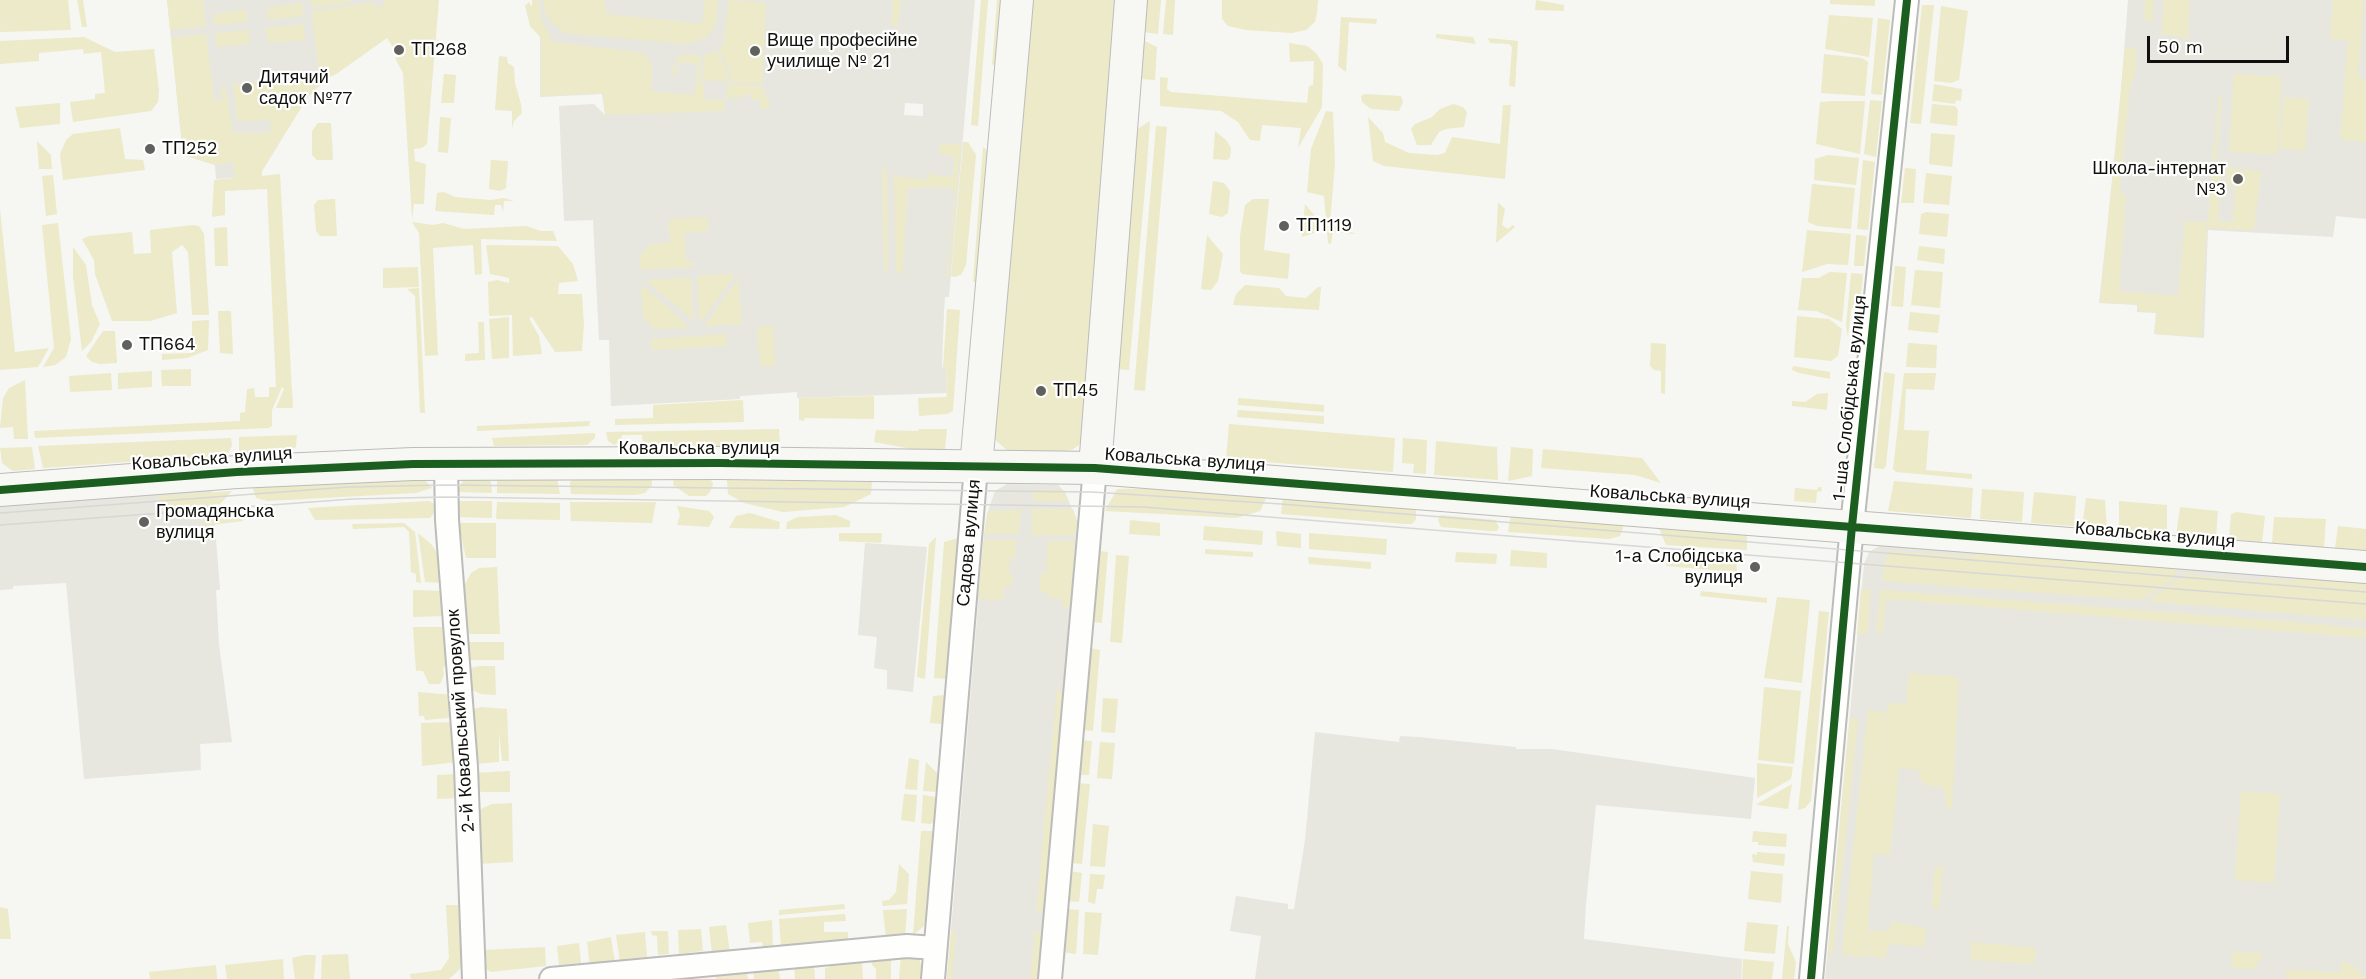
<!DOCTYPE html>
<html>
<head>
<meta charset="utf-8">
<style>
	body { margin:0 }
	#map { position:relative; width:2366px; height:979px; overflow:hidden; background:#f6f6f3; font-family:"Work Sans",sans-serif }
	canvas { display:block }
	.scale { position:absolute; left:2147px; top:36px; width:142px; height:27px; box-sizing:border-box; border:3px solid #10100f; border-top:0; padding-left:8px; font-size:18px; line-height:21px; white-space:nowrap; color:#10100f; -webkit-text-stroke:4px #fffffe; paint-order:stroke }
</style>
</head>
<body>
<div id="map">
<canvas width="2366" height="979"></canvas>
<div class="scale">50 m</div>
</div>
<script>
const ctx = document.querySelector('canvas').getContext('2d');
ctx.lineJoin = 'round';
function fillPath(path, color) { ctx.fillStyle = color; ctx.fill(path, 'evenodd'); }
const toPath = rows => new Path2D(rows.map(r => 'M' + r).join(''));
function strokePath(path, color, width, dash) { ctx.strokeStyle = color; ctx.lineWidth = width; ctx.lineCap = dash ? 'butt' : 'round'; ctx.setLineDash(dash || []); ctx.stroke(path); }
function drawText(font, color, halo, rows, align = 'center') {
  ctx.font = font + ' "Work Sans",sans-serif'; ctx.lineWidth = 4.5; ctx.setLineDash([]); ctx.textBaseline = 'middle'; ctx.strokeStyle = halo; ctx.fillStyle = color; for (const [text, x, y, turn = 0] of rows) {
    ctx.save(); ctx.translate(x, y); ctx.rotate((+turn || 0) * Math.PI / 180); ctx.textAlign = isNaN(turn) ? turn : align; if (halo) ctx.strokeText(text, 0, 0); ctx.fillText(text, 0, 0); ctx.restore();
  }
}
const built = toPath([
	[167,0,412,0,413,19,336,74,327,78,307,98,262,171,262,176,216,179,215,165,183,155],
	[532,0,975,0,949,297,945,297,944,312,942,367,946,368,947,393,797,398,797,392,740,396,740,399,611,406,609,340,599,340,593,220,564,221,559,106,594,104,605,115,602,94,540,97,540,38,533,21],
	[905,103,923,104,923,116,904,115],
	[2128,0,2366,0,2366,219,2336,216,2333,237,2208,230,2204,338,2154,334,2156,313,2137,312,2137,305,2099,303,2119,116],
	[1007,484,1058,485,1065,492,1077,521,1039,979,947,979,984,534,987,514,995,491],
	[212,489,220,590,216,590,219,645,232,742,200,744,201,770,84,779,66,583,13,586,13,589,0,590,0,505],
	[865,543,927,547,913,692,887,689,887,670,874,668,877,637,858,635],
	[1881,545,2366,582,2366,979,1825,979,1864,564,1869,552],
	[1315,732,1399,742,1400,736,1418,737,1516,747,1516,749,1552,749,1755,778,1751,819,1596,805,1586,904,1584,939,1742,959,1741,979,1255,979,1261,936,1230,931,1236,896,1288,904,1288,909,1294,909,1305,840]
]);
const green = toPath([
	[0,0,68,0,71,30,0,32],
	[77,0,83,0,87,27,82,27],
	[167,0,203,0,206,26,170,30],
	[310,0,351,0,351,2,313,8],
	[384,0,439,0,427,144,422,148,414,149,415,161,426,164,424,204,414,204,412,219,403,73,395,58,404,56,403,44,392,46,387,38,336,74,327,78,307,98,262,171,262,176,280,174,293,408,276,408,284,389,282,387,272,410,272,426,268,428,35,438,34,431,240,421,240,413,245,412,247,389,254,388,255,397,269,397,269,387,276,387,267,189,225,191,225,215,212,217,214,180,234,178,234,162,215,165,183,155,171,38,206,34,214,101,222,100,221,87,225,86,233,133,271,133,270,119,238,122,233,85,287,79,290,82,310,80,319,74,312,12,373,2,375,7,384,6],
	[532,0,539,0,541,19,553,42,644,53,652,64,651,91,694,95,698,64,677,62,676,75,672,74,673,68,677,57,688,54,701,55,700,83,704,84,704,99,724,100,724,111,606,115,602,93,541,96,541,38,530,26,525,6,529,2,532,7],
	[543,0,604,0,607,14,702,24,705,0,718,0,716,23,711,31,706,37,688,44,564,33,549,20,544,11],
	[729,0,766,3,762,84,730,82,730,70,719,49,724,43],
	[893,0,901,0,898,26,891,25],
	[981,0,988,0,978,126,971,125],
	[997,0,1003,0,997,63,992,65],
	[1029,0,1120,0,1083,442,1072,450,1059,452,1008,451,993,438],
	[1146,0,1161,0,1158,34,1143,32],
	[1166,0,1175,0,1173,35,1163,34],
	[1222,0,1318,0,1317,13,1315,22,1306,30,1292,33,1246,30,1228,26,1222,19],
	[1536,0,1564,5,1564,11,1535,10],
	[1830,0,1875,0,1875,6,1830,4],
	[2145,0,2154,0,2152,23,2144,18],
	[2164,0,2190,0,2188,38,2161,34],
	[2333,0,2364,0,2358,75,2366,83,2366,142,2340,139,2348,40,2330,39],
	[302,3,303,16,268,20,267,8],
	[1922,5,1934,5,1921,124,1910,123],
	[1941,6,1968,11,1959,80,1951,83,1934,81],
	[246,10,247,22,214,25,214,14],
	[1829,15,1873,18,1869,57,1825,49],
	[1341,17,1377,19,1376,24,1349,22,1346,72,1338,66],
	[1878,18,1890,20,1882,95,1871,94],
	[303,24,305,40,268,43,265,28],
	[249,30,250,44,217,47,215,33],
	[1436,34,1473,37,1476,44,1436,38],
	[84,37,115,52,154,49,159,90,158,102,151,111,73,122,70,102,95,99,95,94,105,93,101,52,84,54,83,49,39,53,39,61,0,64,0,41],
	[1488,38,1518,41,1515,87,1509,86,1512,47,1509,44,1490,43],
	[1143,40,1157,47,1155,80,1140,79],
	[1289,43,1307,46,1316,53,1323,64,1322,107,1298,148,1301,128,1262,125,1260,141,1250,140,1238,122,1221,111,1160,106,1160,77,1168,78,1167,89,1171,92,1307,103,1309,86,1313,85,1314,61,1290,62],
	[2125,47,2137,49,2135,76,2130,86,2120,186,2121,194,2126,195,2119,291,2178,296,2185,221,2207,222,2201,337,2155,334,2157,312,2138,311,2137,304,2100,303],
	[716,50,728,71,727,82,703,80,704,56],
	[1824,54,1862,58,1868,62,1865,96,1821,93],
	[499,56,507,57,508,63,514,67,515,83,521,104,522,113,514,121,512,128,512,111,495,110],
	[444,74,456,75,454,103,441,103],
	[2234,74,2282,77,2277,155,2229,152],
	[728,84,762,86,771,108,761,109,760,100,752,100,751,94,747,94,747,97,725,98],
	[1934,84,1962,89,1961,101,1956,100,1955,104,1932,101],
	[1365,94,1401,96,1403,102,1399,111,1371,109,1362,102,1361,96],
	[2219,96,2222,97,2216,166,2212,166],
	[2284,97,2309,99,2305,151,2279,148],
	[1870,100,1882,101,1876,157,1864,154],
	[1833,101,1865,101,1860,154,1816,144,1820,102],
	[60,103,60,124,20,128,15,107],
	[1453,104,1463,107,1467,112,1464,127,1446,129,1439,132,1431,145,1417,145,1411,129,1415,124,1432,117,1440,109],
	[1932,104,1955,106,1958,110,1957,126,1930,123],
	[1503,105,1511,105,1505,179,1384,166,1373,161,1368,117,1383,133,1385,142,1409,153,1437,155,1445,153,1452,137,1500,144],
	[1326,111,1333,112,1335,163,1330,224,1356,234,1333,232,1331,244,1328,243,1324,196,1307,192,1311,149],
	[440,117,451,118,448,153,438,152],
	[1150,121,1147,165,1129,370,1115,369,1136,130],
	[318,123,331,123,333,160,317,160,312,155,312,131],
	[1156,126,1167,127,1145,391,1134,390],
	[120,128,125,159,143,160,145,170,63,180,60,154,66,140,73,134],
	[1215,131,1226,140,1231,148,1230,158,1227,160,1213,159],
	[1931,133,1955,135,1952,167,1929,164],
	[37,141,51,155,52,169,39,169],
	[963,142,968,142,976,155,966,265,961,275,954,277,951,276],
	[940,144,961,144,948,277,946,277,955,190,944,187,908,188,902,273,896,273,894,176,927,180,928,174,953,177,955,157,940,154],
	[983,147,991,153,981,282,973,282],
	[1828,155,1859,158,1856,185,1814,180,1815,159],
	[491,160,508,161,506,188,500,191,489,189],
	[1863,160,1875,162,1868,230,1857,229],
	[2221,167,2261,172,2254,230,2208,228,2211,174,2220,176,2218,222,2233,222,2235,186,2226,184,2228,173],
	[1905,168,1916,169,1914,203,1901,203],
	[882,169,887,169,888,270,884,270],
	[1926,173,1952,176,1949,205,1923,203],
	[53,175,57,214,46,216,42,176],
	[1213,181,1224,183,1230,191,1228,213,1222,217,1209,214],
	[1812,184,1855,188,1851,229,1817,226,1808,222],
	[444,192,455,197,491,200,504,198,514,201,504,201,503,213,501,205,495,205,494,215,435,211,437,193],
	[335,199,337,236,320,236,316,231,314,205,318,200],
	[1253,199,1269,199,1264,250,1290,254,1288,279,1242,274,1240,271,1240,236,1245,205],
	[1498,202,1505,209,1502,225,1508,229,1513,225,1515,227,1496,243],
	[1305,204,1315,216,1316,224,1314,233,1302,237],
	[0,209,15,352,49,348,38,367,0,370],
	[1926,212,1949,214,1947,237,1919,234,1921,214],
	[707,217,708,231,684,233,686,260,692,261,693,267,641,270,639,254,643,254,648,245,671,242,668,226,670,219],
	[412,222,433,225,443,223,464,229,526,226,541,231,553,231,557,241,481,239,482,274,475,275,473,245,433,248,438,355,425,356,419,233],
	[58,223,71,339,66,357,55,365,43,367,54,348,42,225],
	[193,225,199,226,204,234,209,315,192,315,188,252,182,245,172,252,177,313,150,321,112,321,95,274,94,260,82,239,89,236,132,232,134,254,151,253,150,230],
	[227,227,228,266,215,266,214,228],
	[1807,230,1851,234,1848,265,1827,264,1802,272],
	[1207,235,1223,254,1218,281,1211,290,1201,289],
	[1856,235,1867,236,1864,266,1854,266],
	[486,245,558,246,573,264,578,281,559,283,558,294,582,294,584,325,582,351,555,352,532,317,529,318,539,336,542,354,513,356,512,315,489,316,488,282,497,280,509,283,509,278,490,274],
	[1919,246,1945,249,1944,264,1917,260],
	[73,247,86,265,92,305,100,324,91,342,82,351,73,277],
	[1895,266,1906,267,1903,307,1891,306],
	[418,267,419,287,383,288,383,268],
	[1915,270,1943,272,1940,308,1911,305],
	[1830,272,1847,273,1842,322,1816,311,1798,310,1802,278,1818,278],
	[1851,273,1863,274,1861,295,1851,310,1848,337,1846,326],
	[732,274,734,276,702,320,699,320,697,276],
	[691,277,693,320,647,282,649,280],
	[738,279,742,324,706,326,705,324],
	[1245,285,1279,288,1286,296,1306,298,1318,287,1321,287,1319,310,1233,305,1236,294],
	[644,286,688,326,686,328,654,329,643,317,641,289],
	[419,288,425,413,420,413,415,296,407,289],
	[947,309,960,310,953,411,947,414,919,416,918,398,946,397,947,394,946,368,943,367],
	[218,311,231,311,233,354,220,353],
	[1910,312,1940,315,1938,333,1908,330],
	[1797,316,1829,319,1842,329,1838,356,1831,361,1794,357],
	[509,317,509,358,492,359,489,319],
	[209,320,208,350,187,358,162,360,162,354,192,353,192,321],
	[478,322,484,322,485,360,465,361,465,354,479,353],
	[773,326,775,366,760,366,757,327],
	[103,331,115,331,117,363,100,364,92,362,86,356],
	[726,334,727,346,651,350,651,339],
	[1651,343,1666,344,1665,394,1661,393,1661,371,1654,370,1650,366],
	[1908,343,1937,345,1936,368,1906,367],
	[1793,366,1830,372,1830,379,1799,373,1792,370],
	[191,369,191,386,162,386,161,370],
	[152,371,152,387,118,389,118,373],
	[1884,372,1895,374,1886,466,1883,469,1874,468],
	[111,373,112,390,70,392,69,376],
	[1904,373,1936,373,1934,390,1906,389,1904,430,1929,431,1926,470,1972,474,1972,479,1896,472,1893,469],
	[25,380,28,439,14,439,13,427,0,428,3,398,9,388],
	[1828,393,1827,410,1792,406,1792,401,1805,402,1817,394],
	[874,396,874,419,805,418,804,421,799,420,799,398],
	[1238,398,1324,405,1324,412,1238,405],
	[743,400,744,422,615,425,615,419,653,418,653,405],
	[1238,410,1324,416,1324,424,1237,417],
	[590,421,589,426,477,431,477,426],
	[1229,424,1395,438,1393,472,1226,459],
	[779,429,780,445,773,448,643,446,642,435,622,435,621,441,614,445,608,441,606,432],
	[919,429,947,429,945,449,918,450,874,442,876,430,918,431],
	[595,433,595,438,587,445,494,446,492,438],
	[297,435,296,447,291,450,241,454,239,450,239,437],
	[231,438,232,446,227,455,43,468,38,446],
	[1403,438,1427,440,1426,474,1413,473,1414,464,1402,463],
	[1436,441,1497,447,1498,480,1434,475],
	[32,447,35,469,13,471,2,463,0,448],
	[1511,447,1533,449,1532,476,1508,481],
	[1543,449,1642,458,1661,483,1635,475,1541,468],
	[422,477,432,488,416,493,268,501,256,498,252,486],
	[487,477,491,482,492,493,457,492,464,479],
	[497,478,557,478,560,494,497,493],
	[573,478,652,479,652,485,645,493,635,495,571,494,570,483],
	[674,479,711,480,713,484,710,492,706,496,689,496,673,485],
	[727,480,872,482,871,494,844,507,783,512,744,503,728,494],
	[1894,481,1973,488,1971,518,1888,511],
	[1818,487,1821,487,1822,491,1817,492,1816,503,1794,501,1795,488,1817,490],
	[1176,488,1268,494,1260,511,1236,518,1105,511,1117,489],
	[1982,489,2024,492,2022,522,1980,519],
	[1033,490,1063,490,1069,501,1034,501],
	[232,491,220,504,174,507,166,505,157,496],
	[2034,492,2076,496,2074,526,2031,523],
	[1283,496,1416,506,1416,519,1412,524,1405,524,1281,514],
	[2086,498,2105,500,2107,529,2082,527],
	[429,501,436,505,437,509,430,518,315,520,308,508],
	[456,501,492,501,492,518,455,517],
	[2119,501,2167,505,2167,534,2119,530],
	[497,502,560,503,560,520,496,519],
	[570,502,656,502,652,523,571,521],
	[677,506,709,511,714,517,709,527,677,525,680,515],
	[2180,507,2218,511,2216,538,2176,535],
	[1032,509,1073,509,1077,521,1075,536,1031,535],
	[1021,510,1018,534,984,534,988,511],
	[235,512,240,512,243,521,203,526,201,522],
	[2237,512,2265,516,2262,542,2229,539,2231,514],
	[750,513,780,522,779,529,729,528,736,516],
	[1514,514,1623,523,1623,528,1620,536,1609,539,1508,532,1510,519],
	[836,515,850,521,850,527,786,529,787,522,798,517],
	[1441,515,1495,520,1499,527,1497,531,1491,531,1441,527,1438,520],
	[2274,517,2326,519,2324,547,2272,543],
	[1130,520,1160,523,1160,536,1129,534],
	[404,523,415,532,421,583,416,582,416,574,411,572,409,532,404,527,353,529,352,524],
	[458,523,496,523,496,558,466,558],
	[1204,526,1263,531,1262,545,1203,540],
	[1658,526,1744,533,1747,536,1747,550,1666,545],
	[2338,526,2366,529,2366,550,2335,548],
	[1276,531,1301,534,1301,548,1277,546],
	[418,533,432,545,442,561,444,583,425,582],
	[839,533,882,533,881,543,839,541],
	[1309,533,1387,539,1386,555,1309,549],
	[936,537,925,679,917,677,929,544],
	[958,538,946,679,934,678,944,542],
	[984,540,1016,540,1015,558,1010,558,1009,574,1013,574,1011,587,1004,587,1003,600,978,599],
	[1048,541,1075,541,1072,596,1068,608,1063,608,1063,599,1048,598,1048,592,1040,592,1040,574,1046,574],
	[1205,549,1253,552,1253,557,1205,554],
	[1511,550,1547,553,1547,568,1510,566],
	[1098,551,1108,552,1102,623,1092,622],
	[1890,551,1974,556,1976,551,2178,567,2173,580,2140,600,1882,581,1885,560],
	[1456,552,1497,554,1496,564,1455,562],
	[1666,554,1736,560,1737,572,1666,566],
	[1116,555,1129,556,1122,643,1110,642],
	[1308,557,1371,562,1371,569,1309,564],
	[497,567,500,634,463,634,460,594,471,573,479,568],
	[2185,574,2258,581,2262,578,2293,581,2304,577,2366,582,2366,620,2147,601],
	[1861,589,1871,590,1867,634,1857,633],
	[413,590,444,591,446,616,413,617],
	[1880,590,2294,622,2366,629,2366,638,1886,599,1882,637,1877,630],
	[1701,591,1767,598,1767,603,1700,596],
	[1777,597,1810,600,1802,683,1764,678],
	[1819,611,1829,612,1811,801,1805,808,1798,810],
	[413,627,447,627,450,661,443,668,444,675,440,684,429,684,423,671,416,671],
	[464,642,504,642,504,660,465,660],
	[1090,648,1100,650,1093,731,1082,730],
	[480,666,495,666,496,695,481,694,468,688,466,669],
	[1909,673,1959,677,1952,808,1946,808,1944,788,1926,785,1919,778,1919,770,1899,768,1890,855,1874,854,1865,958,1842,954,1868,710,1886,712,1880,792,1888,703,1906,704],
	[1764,687,1801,691,1794,764,1758,760],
	[1057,688,1064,695,1045,909,1036,914],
	[418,692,453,695,454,714,448,718,425,720,424,716,419,716],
	[945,695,942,724,930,723,933,696],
	[1103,698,1118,699,1115,733,1101,732],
	[481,707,507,709,509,761,502,761,499,733,499,762,473,764,469,710],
	[1850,717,1858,720,1833,953,1828,952],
	[455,722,457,762,422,766,421,723],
	[1081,740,1092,741,1089,775,1078,775],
	[1100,742,1115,743,1112,779,1097,778],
	[909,758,919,760,917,790,905,789],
	[926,762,938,774,937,792,923,791],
	[1757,763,1793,767,1791,779,1757,798],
	[510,771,510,792,482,792,474,789,474,773],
	[458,774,459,798,437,799,437,775],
	[1077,783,1090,784,1082,864,1070,863],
	[1792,784,1788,809,1757,805,1757,804],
	[2241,791,2280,794,2274,883,2235,880],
	[904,794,917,795,915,822,901,820],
	[923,795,936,797,934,822,931,824,921,823],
	[512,803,513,862,477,864,476,821,481,809,492,804],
	[1093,824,1109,826,1105,867,1090,866],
	[921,831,933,831,927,910,924,926,913,935],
	[1753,831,1787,834,1786,847,1758,845,1758,842,1752,842],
	[1757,852,1785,854,1784,866,1753,862,1752,854,1757,855],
	[899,864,909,874,907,904,883,906,882,901,889,900,896,892],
	[1935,867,1943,867,1939,909,1932,908],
	[1069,871,1082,873,1079,902,1067,901],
	[1751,871,1783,874,1781,903,1748,899],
	[1090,874,1105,875,1103,889,1097,889,1095,904,1088,902],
	[459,876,464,946,460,969,449,979,411,979,410,974,441,970,449,958,446,905,458,905],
	[844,904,845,909,779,915,779,910],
	[0,907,8,909,11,939,0,939],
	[907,909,905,938,886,940,883,910],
	[1066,909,1079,910,1076,954,1063,952],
	[1085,912,1102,913,1098,955,1083,954],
	[845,914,846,921,824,922,824,932,848,932,848,943,781,948,779,919],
	[772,920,773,949,763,950,762,942,750,943,748,923],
	[1747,922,1778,925,1775,954,1744,951],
	[1891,922,1926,928,1924,947,1889,944,1885,959,1866,955,1869,930,1889,931],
	[726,925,730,953,712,954,709,927],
	[1787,926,1789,926,1788,944,1796,962,1794,979,1782,979],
	[701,929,703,951,679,954,678,930],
	[1035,930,1043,934,1039,979,1030,979],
	[651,931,668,931,669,954,658,955,657,936,652,935],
	[951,931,956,931,952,979,947,979],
	[645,932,647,957,624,959,624,962,620,962,616,935],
	[611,937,615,963,590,966,587,942],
	[1972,942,2036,948,2035,959,2033,964,1971,960,1972,948,1969,948],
	[579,943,581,963,559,965,557,946],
	[545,947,546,966,491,972,486,969,484,950],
	[2232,952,2264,953,2255,969,2231,968],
	[348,954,350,979,321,979,322,955],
	[912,954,919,958,921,965,921,979,899,979,901,956],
	[304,955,316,955,314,979,295,979,292,958],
	[891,957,891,979,876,979,876,969,872,965,871,959],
	[283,959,284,979,227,979,225,965],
	[1743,959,1774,962,1772,979,1742,979],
	[862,960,863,979,825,979,825,968,830,967,830,962],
	[2342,961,2356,968,2366,979,2287,979,2286,969,2340,973],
	[814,963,815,979,795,979,794,965],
	[216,965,217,979,150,979,149,972],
	[778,966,780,979,754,979,753,968],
	[747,973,748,979,716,979,716,976]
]);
const street = toPath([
	[446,464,447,520,466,767,474,979],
	[551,979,907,946,935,948],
	[933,979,976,467],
	[1050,979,1095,468],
	[1811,979,1852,526,1907,0]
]);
const secondary = toPath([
	[976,467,1017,0],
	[1095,468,1131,0],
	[0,490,237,472,413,464,719,463,1095,468,2366,567]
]);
const tram = toPath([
	[0,513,348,487,446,485,1092,492,1281,504,2366,592],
	[0,525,352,499,446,497,1143,507,2366,604]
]);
const cycleway = toPath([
	[0,490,237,472,413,464,719,463,1095,468,2366,567],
	[1811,979,1852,526,1907,0]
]);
const markers = [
	[399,50,6,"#60605f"],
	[755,51,6,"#60605f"],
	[247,88,6,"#60605f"],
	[150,149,6,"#60605f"],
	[2238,179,6,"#60605f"],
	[1284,226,6,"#60605f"],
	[127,345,6,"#60605f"],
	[1041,391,6,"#60605f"],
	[144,522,6,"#60605f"],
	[1755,567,6,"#60605f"]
];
const poiNames = [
	["Вище професійне",767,41],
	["училище № 21",767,62],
	["ТП268",411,50],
	["Дитячий",259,78],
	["садок №77",259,99],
	["ТП252",162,149],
	["Школа-інтернат",2226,169,"right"],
	["№3",2226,190,"right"],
	["ТП1119",1296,226],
	["ТП664",139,345],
	["ТП45",1053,391],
	["Громадянська",156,512],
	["вулиця",156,533],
	["1-а Слобідська",1743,557,"right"],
	["вулиця",1743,578,"right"]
];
const streetNames = [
	["1-ша Слобідська вулиця",1850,398,-84],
	["Ковальська вулиця",699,449],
	["Ковальська вулиця",212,459,-4],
	["Ковальська вулиця",1185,460,4],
	["Ковальська вулиця",1670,497,4],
	["Ковальська вулиця",2155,535,5],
	["Садова вулиця",969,543,-85],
	["2-й Ковальський провулок",461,721,-94]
];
fillPath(built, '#e7e7df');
fillPath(green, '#eceac8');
strokePath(street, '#bcbcba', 26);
strokePath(secondary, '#bcbcba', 34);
strokePath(street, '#fefefd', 22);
strokePath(secondary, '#f7f7f4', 32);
strokePath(tram, '#d7d7d6', 1.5);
strokePath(cycleway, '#1b5e20', 8);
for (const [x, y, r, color] of markers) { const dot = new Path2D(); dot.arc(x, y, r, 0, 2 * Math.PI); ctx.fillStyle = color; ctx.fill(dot); strokePath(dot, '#fffffe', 2); }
drawText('18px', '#10100f', '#fffffe', poiNames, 'left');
drawText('18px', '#10100f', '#fffffe', streetNames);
</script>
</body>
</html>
